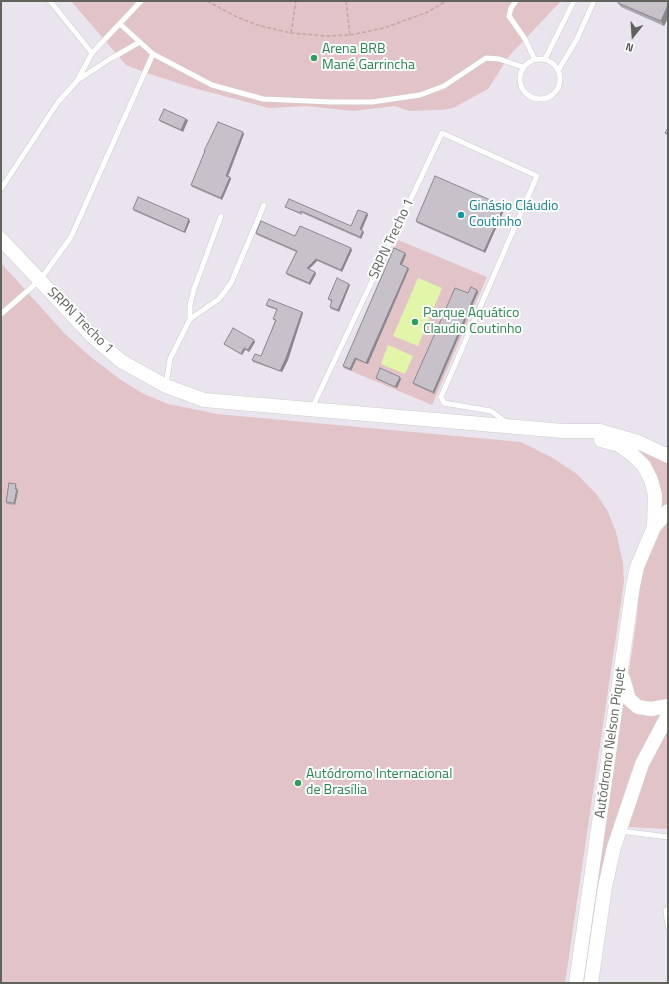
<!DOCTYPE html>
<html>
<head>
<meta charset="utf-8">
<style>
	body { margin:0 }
	#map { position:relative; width:669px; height:984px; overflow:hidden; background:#e9e4ed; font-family:"Titillium Web",sans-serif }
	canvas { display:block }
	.frame { position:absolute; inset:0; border:2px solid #60635c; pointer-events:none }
	.north { position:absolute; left:613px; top:16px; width:40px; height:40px; -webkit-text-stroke:3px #fff; paint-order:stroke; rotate:197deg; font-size:11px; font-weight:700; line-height:16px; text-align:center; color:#60635c }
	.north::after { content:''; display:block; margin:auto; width:14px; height:18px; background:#60635c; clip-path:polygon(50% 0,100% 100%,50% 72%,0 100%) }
</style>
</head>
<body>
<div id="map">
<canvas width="669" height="984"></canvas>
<div class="frame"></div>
<div class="north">N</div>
</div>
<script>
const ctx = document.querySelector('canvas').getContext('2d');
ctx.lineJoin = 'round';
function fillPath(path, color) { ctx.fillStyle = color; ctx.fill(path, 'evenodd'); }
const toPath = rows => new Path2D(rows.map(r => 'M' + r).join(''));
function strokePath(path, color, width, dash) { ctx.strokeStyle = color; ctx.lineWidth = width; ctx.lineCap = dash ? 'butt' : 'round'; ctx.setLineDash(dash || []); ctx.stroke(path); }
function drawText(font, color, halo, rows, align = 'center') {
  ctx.font = font + ' "Titillium Web",sans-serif'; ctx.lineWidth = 4; ctx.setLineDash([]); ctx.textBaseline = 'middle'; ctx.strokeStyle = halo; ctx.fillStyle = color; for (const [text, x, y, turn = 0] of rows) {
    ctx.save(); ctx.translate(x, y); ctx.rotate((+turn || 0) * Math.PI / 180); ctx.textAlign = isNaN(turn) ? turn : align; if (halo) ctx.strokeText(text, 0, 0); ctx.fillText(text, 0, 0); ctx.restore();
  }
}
const green = toPath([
	[71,1,561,1,509,56,488,89,453,108,441,110,409,111,395,106,353,111,306,106,269,108,190,87,144,72,126,65],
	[398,240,487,277,432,405,344,368],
	[1,263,65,334,92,358,121,380,142,393,168,404,217,414,521,442,551,457,577,474,597,495,608,512,616,532,623,563,624,582,565,983,1,983],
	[627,444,668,463,668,504,661,511],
	[668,519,668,699,658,705,636,700,628,679,637,617,639,579,651,546],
	[620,702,643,714,661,714,607,851,601,873,584,983,579,983],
	[668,728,668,829,626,827,648,762]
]);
const water = toPath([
	[418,278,442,288,418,346,393,336],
	[388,345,413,356,405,374,381,364]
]);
const path = toPath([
	[207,1,235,16,257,25,291,33,326,36,350,35,384,28,428,12,446,1],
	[346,1,350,35],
	[291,33,296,1]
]);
const service = toPath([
	[50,1,92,53],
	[516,1,511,8,509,16,525,39,534,58],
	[120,24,153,54,212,85,263,99,331,102,372,102,420,95,444,86,486,58,499,59,523,67],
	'520 79a20 20 0 1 1 40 0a20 20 0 1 1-40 0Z',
	[545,59,574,1],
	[559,69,577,39,594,1],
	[78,80,110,59,140,42],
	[1,189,58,102,77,81,92,53,141,1],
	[1,314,40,280,71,237,153,54],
	[190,319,190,305,194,289,221,216],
	[166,385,170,359,190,319,219,299,231,283,264,205],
	[312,408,442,133,537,176,441,397,444,403,491,411,506,422],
	[620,831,668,837],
	[668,908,666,911,668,926]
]);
const secondary = toPath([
	[1,239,93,337,121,361,166,386,204,400,563,431,600,431,638,442,668,456],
	[601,440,619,445,632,454,644,466,651,480,655,495,654,527],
	[623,678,629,699,638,707,651,709,668,706],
	[576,983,633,586,637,567,654,527,668,511],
	[591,983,605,887,614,847,642,764,668,715]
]);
const wall = toPath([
	[318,1,338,1,330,2],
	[668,1,668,18,664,26,621,7,618,3],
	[159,120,188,120,183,132,161,122],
	[244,134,228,177,231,179,222,200,192,187,191,185,205,152,204,151],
	[504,206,505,208,485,253,417,223,416,221],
	[285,207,351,226,367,213,368,215,362,230,364,232,361,239,302,213,302,215,287,208],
	[133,209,190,221,185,233,134,211],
	[256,233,295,236,352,250,342,272,317,261,309,269,315,272,316,274,310,285,287,275,286,273,296,252,257,235],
	[406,255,402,265,408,268,409,269,368,364,356,360,351,371,344,368,343,366],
	[350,285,339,312,331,309,330,307,332,302,329,300,328,299],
	[477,290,478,292,434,394,414,385,413,383,468,293],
	[266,305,302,312,303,313,288,360,282,372,253,362,252,360,261,356,275,321,273,319,277,310,268,307],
	[255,342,249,352,245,350,242,355,225,345,224,344],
	[376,378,401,379,397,388,378,380],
	[17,486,17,489,18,491,15,505,7,504,6,502]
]);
const shadedWall = toPath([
	[668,5,668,18,664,26,661,21],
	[186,119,188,120,183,132,181,130],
	[243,132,244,134,227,178,226,176],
	[230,177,231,179,222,200,221,198],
	[504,206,505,208,485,253,484,251],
	[367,213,368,215,361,231,360,229],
	[189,219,190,221,185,233,184,232],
	[363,231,364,232,361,239,360,237],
	[351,248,352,250,342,272,341,270],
	[405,253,406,255,401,266,400,264],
	[316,259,317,261,308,270,307,268],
	[408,268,409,269,368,364,366,363],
	[315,272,316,274,310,285,309,283],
	[349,284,350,285,339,312,338,310],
	[477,290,478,292,434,394,433,392],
	[302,312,303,313,288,360,282,372,280,371],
	[254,340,255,342,249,352,248,350],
	[244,348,245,350,242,355,241,354],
	[355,358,356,360,351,371,350,369],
	[400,377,401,379,397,388,395,387],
	[17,489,18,491,15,505,14,503]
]);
const building = toPath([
	[618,1,668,1,668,5,661,21,618,3,618,1],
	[164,109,186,119,181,130,159,120,164,109],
	[218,122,243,132,226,176,230,177,221,198,191,185,205,151,204,151,218,122],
	[668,128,668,135,665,133,668,128],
	[435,176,504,206,484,251,416,221,435,176],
	[138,197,189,219,184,232,133,209,138,197],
	[289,199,351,226,358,210,367,213,360,229,363,231,360,237,301,211,300,213,285,207,289,199],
	[261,221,295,236,300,226,351,248,341,270,316,259,307,268,315,272,309,283,286,273,297,251,256,233,261,221],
	[394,248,405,253,400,264,408,268,366,363,355,358,350,369,343,366,394,248],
	[337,278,349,284,338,310,330,307,332,300,328,299,337,278],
	[471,287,477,290,433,392,413,383,455,288,468,293,471,287],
	[269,299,302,312,286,358,280,371,252,360,255,354,261,356,276,320,273,319,277,309,266,305,269,299],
	[233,328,254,340,248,350,244,348,241,354,224,344,233,328],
	[380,368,400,377,395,387,376,378,380,368],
	[9,483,16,484,15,489,17,489,14,503,6,502,9,483]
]);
const markers = [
	[314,58,4,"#2e9e5b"],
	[461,215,4,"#0f9aa8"],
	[415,322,4,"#2e9e5b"],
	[298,783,4,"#2e9e5b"]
];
const leisureNames = [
	["Arena BRB",322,50],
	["Mané Garrincha",322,66],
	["Parque Aquático",423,314],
	["Claudio Coutinho",423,330],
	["Autódromo Internacional",306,775],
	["de Brasília",306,791]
];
const cultureNames = [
	["Ginásio Cláudio",469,207],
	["Coutinho",469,223]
];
const streetNames = [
	["SRPN Trecho 1",392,239,-65],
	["SRPN Trecho 1",80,321,45],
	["Autódromo Nelson Piquet",611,743,-82]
];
fillPath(green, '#e2c3c8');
fillPath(water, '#e2f6aa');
strokePath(service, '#cacdc7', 6);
strokePath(secondary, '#cdd0c9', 15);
strokePath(path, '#c9a5a1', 1.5, [4, 2]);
strokePath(service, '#fff', 5);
strokePath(secondary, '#fff', 14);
fillPath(wall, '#aba7ae');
fillPath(shadedWall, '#8b888d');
fillPath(building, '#c7c2ca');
strokePath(building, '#8b888d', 1);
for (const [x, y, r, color] of markers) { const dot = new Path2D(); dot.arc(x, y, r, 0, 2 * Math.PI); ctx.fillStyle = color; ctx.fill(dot); strokePath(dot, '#fff', 1.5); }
drawText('14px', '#27864d', '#fff', leisureNames, 'left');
drawText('14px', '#0d838f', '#fff', cultureNames, 'left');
drawText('14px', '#60635c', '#fff', streetNames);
</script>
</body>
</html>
